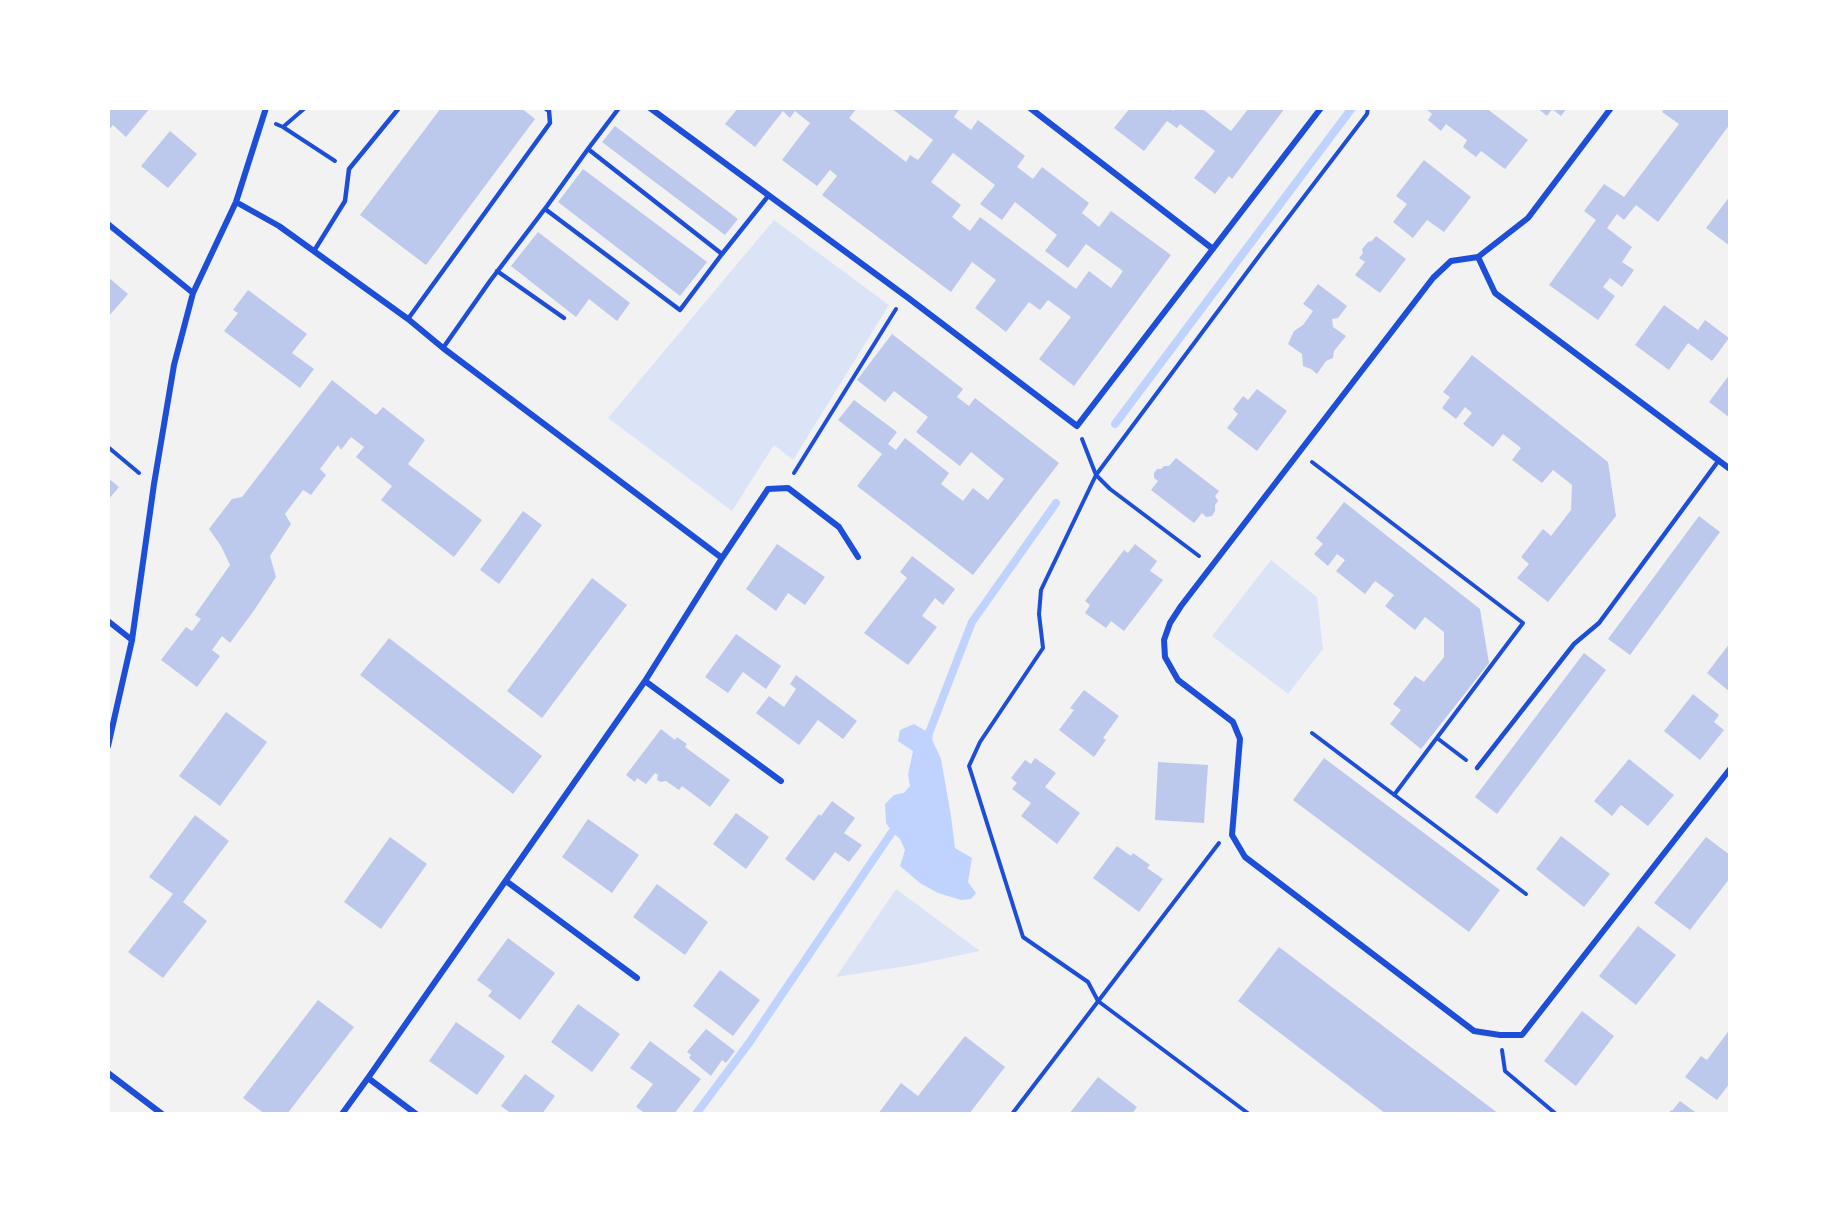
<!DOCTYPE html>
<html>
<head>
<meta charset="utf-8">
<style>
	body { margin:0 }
	#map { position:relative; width:1838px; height:1222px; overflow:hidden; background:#f2f2f2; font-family:"Open Sans",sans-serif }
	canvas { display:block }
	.frame { position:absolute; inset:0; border:110px solid #fff; pointer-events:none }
</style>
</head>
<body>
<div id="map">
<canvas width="1838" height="1222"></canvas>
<div class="frame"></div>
</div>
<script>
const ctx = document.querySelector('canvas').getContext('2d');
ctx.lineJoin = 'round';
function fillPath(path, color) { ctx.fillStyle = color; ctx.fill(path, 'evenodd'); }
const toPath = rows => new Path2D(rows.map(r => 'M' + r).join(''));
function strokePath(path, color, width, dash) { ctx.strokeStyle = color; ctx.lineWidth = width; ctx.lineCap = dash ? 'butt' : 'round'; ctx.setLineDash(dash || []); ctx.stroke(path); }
const green = toPath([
	[774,220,889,305,793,460,774,445,732,511,608,418],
	[1271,560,1317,597,1323,649,1288,694,1212,636],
	[896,889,980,951,913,965,836,977]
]);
const water = toPath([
	[914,724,929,733,941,759,951,816,955,848,972,858,968,882,976,893,971,899,961,900,938,893,920,883,900,866,905,850,900,839,892,832,886,823,885,804,894,795,904,793,910,786,908,775,913,751,898,741,900,730]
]);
const stream = toPath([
	[1115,424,1352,108],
	[928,743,929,733,972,622,1056,503],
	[696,1114,749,1043,892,832,899,825]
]);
const building = toPath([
	[108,108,150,108,126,137,113,125,108,131],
	[441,108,521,108,535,119,426,265,360,215],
	[738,108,857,108,849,118,906,162,910,155,918,160,933,140,891,108,960,108,954,117,971,130,978,120,1025,156,1017,167,1033,179,1042,167,1089,203,1082,213,1099,227,1111,211,1171,255,1074,386,1039,359,1071,317,1048,300,1040,310,1029,302,1006,332,975,308,996,280,972,262,951,292,822,195,837,176,830,170,817,186,782,160,810,123,795,111,790,118,783,111,755,147,725,124],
	[953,153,995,185,980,204,1002,220,1015,202,1057,235,1045,251,1068,268,1086,244,1123,271,1111,288,1089,271,1076,289,980,217,970,231,952,217,961,205,931,182],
	[1130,108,1169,108,1173,111,1176,108,1201,108,1231,131,1249,108,1285,108,1232,179,1229,176,1215,194,1194,178,1215,151,1180,124,1177,128,1167,121,1144,151,1114,128],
	[1425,108,1486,108,1528,140,1505,169,1481,151,1476,157,1463,147,1467,140,1446,124,1441,131,1428,120,1432,114],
	[1537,108,1567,108,1561,116,1552,109,1547,116],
	[1665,108,1730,108,1730,124,1658,222,1636,205,1624,220,1617,214,1607,228,1632,247,1622,262,1634,270,1622,287,1610,278,1603,287,1615,296,1598,320,1549,285,1596,220,1584,211,1604,184,1624,197,1679,124,1662,112],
	[615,126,738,219,725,235,602,142],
	[170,131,197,154,168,188,141,166],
	[1424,160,1471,197,1444,232,1427,220,1413,238,1393,222,1407,204,1396,196],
	[583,169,707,262,680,296,558,202],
	[1730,196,1730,246,1706,228],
	[538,232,630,303,617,321,589,299,576,317,511,266],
	[1376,236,1406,259,1380,293,1355,275,1365,262,1359,258,1363,253,1362,249,1368,242,1372,241],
	[108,277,128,294,108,317],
	[1318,284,1347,306,1338,318,1332,319,1333,327,1346,336,1334,351,1333,358,1326,361,1317,374,1311,369,1303,366,1302,354,1288,344,1294,331,1303,325,1313,311,1303,304],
	[248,290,307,334,292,353,314,369,300,388,224,331,238,313,233,310],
	[1664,305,1698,330,1705,320,1729,338,1712,361,1688,343,1669,370,1635,345],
	[892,334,963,389,957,397,969,406,975,398,1059,463,973,575,857,486,882,454,838,420,854,400,897,432,888,444,896,450,905,438,949,473,941,484,963,501,973,488,988,500,1004,479,971,452,960,466,916,432,928,417,894,391,885,402,857,380],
	[1472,355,1608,462,1616,516,1548,602,1517,578,1529,564,1521,557,1543,529,1551,536,1571,510,1572,485,1553,470,1542,483,1512,460,1521,448,1503,434,1493,447,1463,424,1472,413,1465,407,1456,419,1442,408,1450,397,1443,392],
	[1730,374,1730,418,1709,402],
	[332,380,376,415,383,407,425,440,408,464,482,520,454,557,381,500,392,486,356,457,364,447,351,437,341,450,338,445,320,469,326,475,311,495,303,490,285,514,291,524,270,556,276,577,255,609,230,643,222,636,212,650,220,656,197,687,161,660,186,627,192,631,201,619,195,615,230,565,221,546,209,529,232,499,242,497],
	[1257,389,1287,411,1257,451,1227,428,1238,414,1233,409,1243,396,1248,400],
	[1176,458,1219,491,1215,496,1218,501,1215,505,1215,511,1212,516,1206,517,1202,513,1194,523,1151,490,1158,481,1154,478,1154,473,1157,469,1161,469,1164,466,1169,466],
	[108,478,119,487,108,500],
	[1344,502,1480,609,1489,663,1421,749,1390,724,1401,710,1393,704,1415,676,1424,682,1444,657,1444,632,1425,617,1415,630,1385,606,1394,595,1375,581,1365,594,1336,571,1345,560,1337,554,1328,566,1314,554,1323,544,1316,538],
	[523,511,542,525,499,584,480,570],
	[1699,516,1720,532,1630,655,1608,639],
	[777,544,825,577,805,605,788,593,776,611,746,589],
	[1135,544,1157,561,1150,571,1163,580,1124,631,1111,621,1106,628,1085,613,1090,605,1085,601,1124,550,1128,553],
	[912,556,955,589,943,605,935,598,922,616,937,627,908,665,864,633,907,578,900,572],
	[592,578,627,605,542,718,507,691],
	[736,634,781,666,766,689,743,672,728,693,705,677],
	[389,638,542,756,513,794,360,675],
	[1730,643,1730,692,1707,673],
	[1584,653,1606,670,1497,814,1475,797],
	[796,675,857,721,843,739,818,720,799,745,756,713,769,696,784,707,796,689,790,684],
	[1084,690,1119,716,1103,738,1106,740,1094,757,1059,730,1074,710,1070,708],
	[1693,694,1719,715,1714,722,1724,730,1700,760,1664,731],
	[226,712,267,742,220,806,179,776],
	[661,729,675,740,677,737,687,744,685,747,730,780,710,807,682,786,679,790,666,781,661,782,657,780,658,775,655,773,646,784,637,778,635,782,626,775],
	[1035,758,1056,773,1045,787,1080,813,1057,844,1021,816,1031,803,1012,789,1017,783,1011,778,1025,760,1031,764],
	[1324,758,1500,890,1469,932,1293,800],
	[1629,759,1674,795,1648,826,1621,805,1612,816,1594,801],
	[1158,762,1208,765,1204,823,1155,820],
	[832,801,855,818,844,833,862,845,849,862,835,852,814,881,785,859,819,814,821,816],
	[736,813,769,837,746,869,713,844],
	[195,815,229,841,183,902,207,921,163,978,128,952,173,894,149,877],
	[588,819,639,855,612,893,562,857],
	[1561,836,1610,874,1584,907,1536,869],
	[390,837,427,864,381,929,344,902],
	[1706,837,1730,855,1730,878,1690,930,1654,903],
	[1117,846,1131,856,1133,853,1150,865,1147,868,1163,879,1139,912,1093,878],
	[657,884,708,922,685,955,633,917],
	[1638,926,1676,955,1636,1005,1599,976],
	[508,938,555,973,520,1020,488,996,492,991,477,980],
	[1279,947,1362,1010,1499,1114,1386,1114,1238,1001],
	[720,970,760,1000,733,1036,693,1006],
	[318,1000,354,1027,287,1114,265,1114,243,1098],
	[578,1004,620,1034,592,1072,551,1042],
	[1582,1011,1614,1036,1576,1086,1544,1061],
	[456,1022,505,1056,477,1095,429,1061],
	[706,1029,735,1051,726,1063,722,1060,711,1076,689,1058,691,1055,687,1052],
	[1730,1029,1730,1083,1717,1100,1685,1077,1701,1056,1707,1060],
	[965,1036,1005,1067,969,1114,878,1114,901,1083,918,1096],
	[650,1041,701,1079,674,1114,646,1114,636,1107,653,1084,630,1068],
	[525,1074,555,1096,542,1114,512,1114,501,1106],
	[1098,1077,1137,1107,1132,1114,1069,1114],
	[1680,1101,1698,1114,1668,1114,1671,1110,1672,1111]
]);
const path = toPath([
	[276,124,283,127,335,161],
	[283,127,305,108],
	[1082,439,1096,475,1110,489,1199,556],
	[108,447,139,473],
	[1312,462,1523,623,1394,795],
	[794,473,896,309],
	[1312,733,1526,894],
	[1437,738,1466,760],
	[1502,1050,1505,1071,1556,1114],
	[1012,1114,1219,843],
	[1249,1114,1098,1001,1088,982,1023,937,969,766,980,742,1043,648,1039,614,1041,590,1096,475,1262,252,1367,114,1368,108]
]);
const service = toPath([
	[588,149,619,108],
	[545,209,680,310,722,254],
	[314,251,345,201,349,169,399,108],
	[497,271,564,318],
	[408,319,550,123,549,111,545,108],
	[443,348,490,281,547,206,588,149,722,254,769,195],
	[1477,768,1574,644,1599,623,1719,460]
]);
const minor = toPath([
	[650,108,907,297,1077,426,1321,108],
	[1030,108,1213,249],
	[1611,108,1528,218,1478,257,1451,261,1433,278,1181,606,1170,623,1164,640,1165,657,1178,680,1233,722,1240,739,1232,835,1245,857,1474,1031,1500,1035,1522,1035,1730,769],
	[236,202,279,226,408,319,443,348,722,558,645,681,368,1078,342,1114],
	[108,224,193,293],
	[1478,257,1495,293,1730,469],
	[722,558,768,489,788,488,839,527,858,557],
	[108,621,132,640],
	[645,681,781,781],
	[108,746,132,640,154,484,174,365,193,293,236,202,266,108],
	[506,881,637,978],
	[108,1073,162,1114],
	[368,1078,416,1114]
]);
fillPath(green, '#dbe4f7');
fillPath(water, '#bfd3fe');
strokePath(stream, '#bfd3fe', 8);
fillPath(building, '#bdc9ec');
strokePath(path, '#1d4ed8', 4);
strokePath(service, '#1d4ed8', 4.5);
strokePath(minor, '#1d4ed8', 6);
</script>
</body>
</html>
